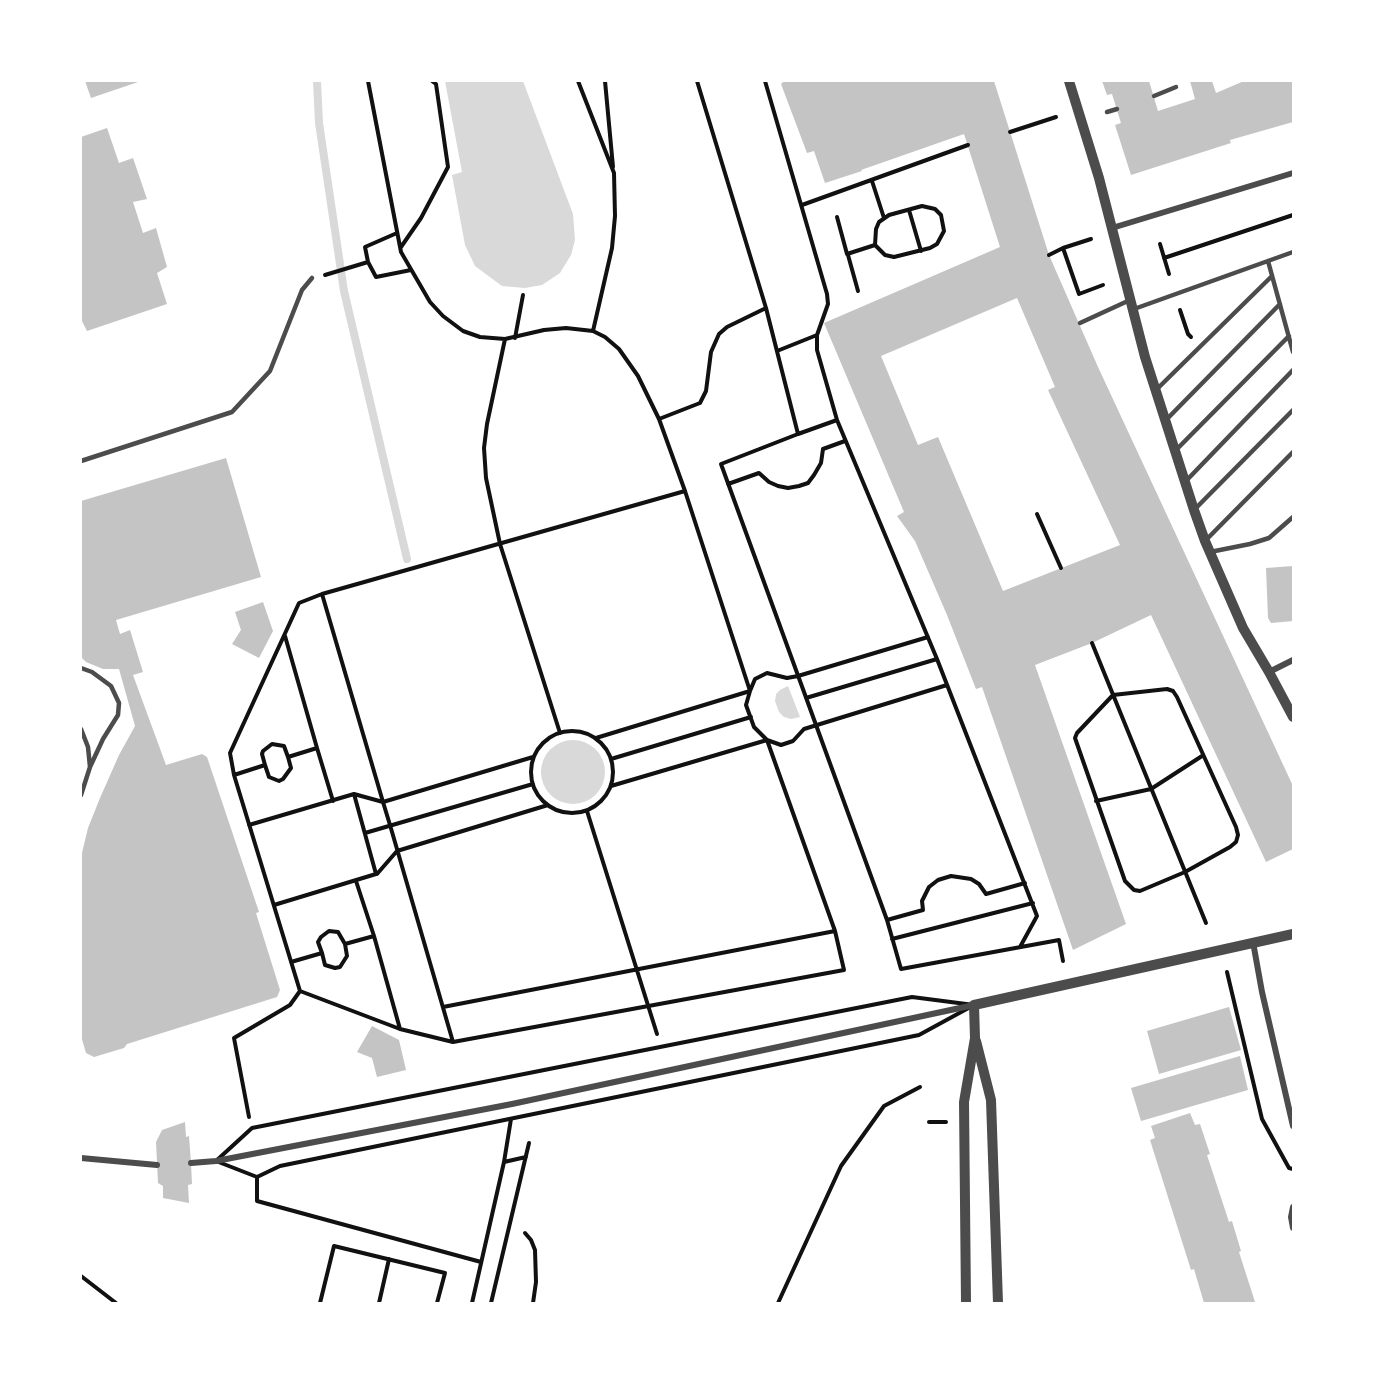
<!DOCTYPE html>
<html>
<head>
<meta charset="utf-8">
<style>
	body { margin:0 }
	#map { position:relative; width:1374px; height:1384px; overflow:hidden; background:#fff; font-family:Commissioner,sans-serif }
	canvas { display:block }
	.frame { position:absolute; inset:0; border:82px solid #fff; pointer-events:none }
</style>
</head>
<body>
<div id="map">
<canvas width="1374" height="1384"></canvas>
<div class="frame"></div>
</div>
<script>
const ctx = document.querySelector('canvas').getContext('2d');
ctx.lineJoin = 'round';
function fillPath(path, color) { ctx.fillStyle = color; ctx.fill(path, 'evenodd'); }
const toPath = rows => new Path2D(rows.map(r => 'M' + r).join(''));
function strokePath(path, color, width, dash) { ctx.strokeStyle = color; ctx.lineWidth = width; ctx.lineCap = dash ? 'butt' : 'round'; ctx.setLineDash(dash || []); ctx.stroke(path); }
const water = toPath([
	[445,81,523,81,573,214,575,240,571,255,560,273,542,285,525,288,502,286,475,266,465,245,452,175,462,172],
	[788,686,800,717,791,719,784,717,779,712,775,701,776,694,780,690],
	'541 772a32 32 0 1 1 64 0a32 32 0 1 1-64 0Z'
]);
const stream = toPath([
	[317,81,319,123,344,291,407,559]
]);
const building = toPath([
	[85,81,141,81,91,98],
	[784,81,994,81,1049,255,1098,367,1293,786,1293,849,1266,862,1151,615,1092,643,1035,665,1126,924,1073,950,982,687,976,689,947,615,915,541,897,516,904,512,824,323,1000,247,964,134,861,170,862,171,825,183,814,151,807,153,781,84],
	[1017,298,1055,387,1048,390,1120,545,1003,591,938,437,918,445,881,356],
	[1102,81,1149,81,1158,111,1195,99,1190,81,1212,81,1216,93,1244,81,1293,81,1293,122,1230,140,1231,143,1131,175,1115,125,1121,123,1112,94,1107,95],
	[107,128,119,163,133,158,147,199,133,202,143,233,156,228,167,267,157,273,167,304,87,331,81,319,81,137],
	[226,458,261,577,116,620,120,634,130,630,143,672,133,675,166,765,202,754,207,757,259,912,256,913,280,990,277,997,127,1044,124,1048,94,1057,86,1053,81,1036,81,857,88,828,100,798,119,755,135,726,119,669,103,669,86,662,81,657,81,501],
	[1293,566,1293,621,1271,623,1268,618,1266,568],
	[263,602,273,631,259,658,232,644,241,630,235,612],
	[1229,1007,1241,1050,1159,1074,1147,1031],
	[372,1026,399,1040,406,1070,377,1077,372,1058,357,1052],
	[1240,1056,1248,1090,1141,1121,1131,1088],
	[1190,1113,1195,1125,1200,1124,1210,1154,1207,1155,1229,1222,1232,1221,1241,1251,1239,1252,1255,1302,1253,1303,1204,1303,1194,1269,1191,1270,1150,1140,1155,1138,1151,1126],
	[185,1122,186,1137,189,1136,191,1163,192,1184,188,1185,189,1203,163,1198,163,1186,158,1183,156,1142,162,1130]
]);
const path = toPath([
	[368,81,401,252,430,302,443,316,463,331,480,337,505,339,544,330,566,328,593,331,612,248,615,216,614,173,578,81],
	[605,81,613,167],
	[697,81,766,308,798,434,837,420,937,659,1037,916,1020,947],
	[765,81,827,294,828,304,817,335,817,350,837,420],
	[1010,132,1056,117],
	[872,181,884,218],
	[802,205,968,145],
	[909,210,921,251],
	[837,217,847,254,875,245,885,255,894,257,930,248,937,244,944,231,941,215,935,209,922,206,889,215,879,222,876,229,875,245],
	[397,233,365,247,368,262,376,277,411,270],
	[1160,244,1169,274],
	[401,247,421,218,448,167,436,84,432,81],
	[1063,248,1079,294,1103,285],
	[848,255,858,291],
	[1049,255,1063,248,1091,239],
	[1164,258,1293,215],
	[325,275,368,262],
	[1180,310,1188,334,1191,337],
	[593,331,605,337,619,349,638,376,659,419,685,491],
	[515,338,523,295],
	[505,339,487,424,484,448,486,478,500,544,560,733],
	[777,351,817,335],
	[659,419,700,403,706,391,711,352,719,334,727,327,766,308],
	[798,434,721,464,887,920,923,910,922,901,929,887,938,880,951,876,971,879,979,884,986,894,1025,883],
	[728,484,759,473,769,482,778,486,788,488,799,486,808,483,814,475,821,463,823,449,845,441],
	[1037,514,1061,568],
	[1092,643,1206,923],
	[1167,689,1173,691,1177,697,1236,827,1238,835,1236,842,1230,847,1185,872,1140,891,1134,890,1125,881,1075,738,1077,733,1113,695,1167,689],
	[806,698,937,659],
	'531 772a41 41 0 1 1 82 0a41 41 0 1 1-82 0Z',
	[596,738,750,691,755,679,767,673,787,678,798,676,928,637],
	[317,748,333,801],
	[611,759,751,717],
	[265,765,269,777,279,781,283,779,291,768,288,757],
	[234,775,265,765,262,754,263,751,272,744,284,746,288,757,317,748,285,636],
	[611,786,767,740,781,745,793,741,804,729,947,685],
	[354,794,383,802,533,757],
	[1096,801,1151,789,1202,756],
	[587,811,657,1034],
	[249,825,354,794,376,874,274,905],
	[365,833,533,784],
	[377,874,397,851,548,805],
	[887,920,901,969,1059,940,1063,961],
	[374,936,400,1029],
	[892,939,1033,903],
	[322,953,325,965,335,968,340,967,347,956,345,944],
	[291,962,322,953,318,942,321,937,329,931,338,932,345,944,374,936,356,881],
	[1227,972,1262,1119,1289,1168,1293,1169],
	[300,991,400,1029,453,1042],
	[912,997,974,1005,919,1035,280,1166,257,1177,216,1161,252,1128,912,997],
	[443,1007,835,931,767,740,754,727,746,705,750,691,685,491,322,594,383,802,390,825,453,1042,844,970,835,931],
	[249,1117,234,1038,290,1005,300,991,234,775,230,753,299,603,322,594],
	[929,1122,946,1122],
	[504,1162,526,1157],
	[257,1177,257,1201,481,1262],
	[525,1233,531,1240,535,1250,536,1282,533,1303],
	[81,1276,116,1303],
	[320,1303,334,1246,445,1273,437,1303],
	[379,1303,389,1259],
	[472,1303,504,1162,511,1119],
	[491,1303,529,1143],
	[778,1303,841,1166,884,1106,920,1087]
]);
const service = toPath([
	[1154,96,1176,87],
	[1107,112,1117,109],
	[1268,261,1293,352],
	[1134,309,1293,252],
	[1080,323,1130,300],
	[1156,390,1272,276],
	[1166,420,1280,304],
	[1177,449,1289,336],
	[81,461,232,412,270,371,302,290,312,278],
	[1185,482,1293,370],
	[1194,510,1293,410],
	[1205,541,1293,452],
	[1210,552,1250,544,1269,538,1293,517],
	[81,668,92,672,111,686,119,703,118,715,103,739,90,767],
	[81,729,88,747,90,767,81,795]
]);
const minor = toPath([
	[1112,228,1293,173],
	[1269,672,1293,660],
	[1253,942,1262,992,1293,1126],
	[81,1158,157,1165],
	[191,1163,216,1161,512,1104,974,1005],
	[1293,1207,1291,1217,1293,1228]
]);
const tertiary = toPath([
	[1069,81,1099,178,1145,357,1194,510,1205,541,1243,628,1269,672,1293,717],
	[976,1041,991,1100,998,1303],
	[966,1303,964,1102,975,1038,974,1005,1293,934]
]);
fillPath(water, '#d9d9d9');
strokePath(stream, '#d9d9d9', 8);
fillPath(building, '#c4c4c4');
strokePath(path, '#111', 4);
strokePath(service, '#4c4c4c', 4.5);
strokePath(minor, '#4c4c4c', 6);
strokePath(tertiary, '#4c4c4c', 10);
</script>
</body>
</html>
